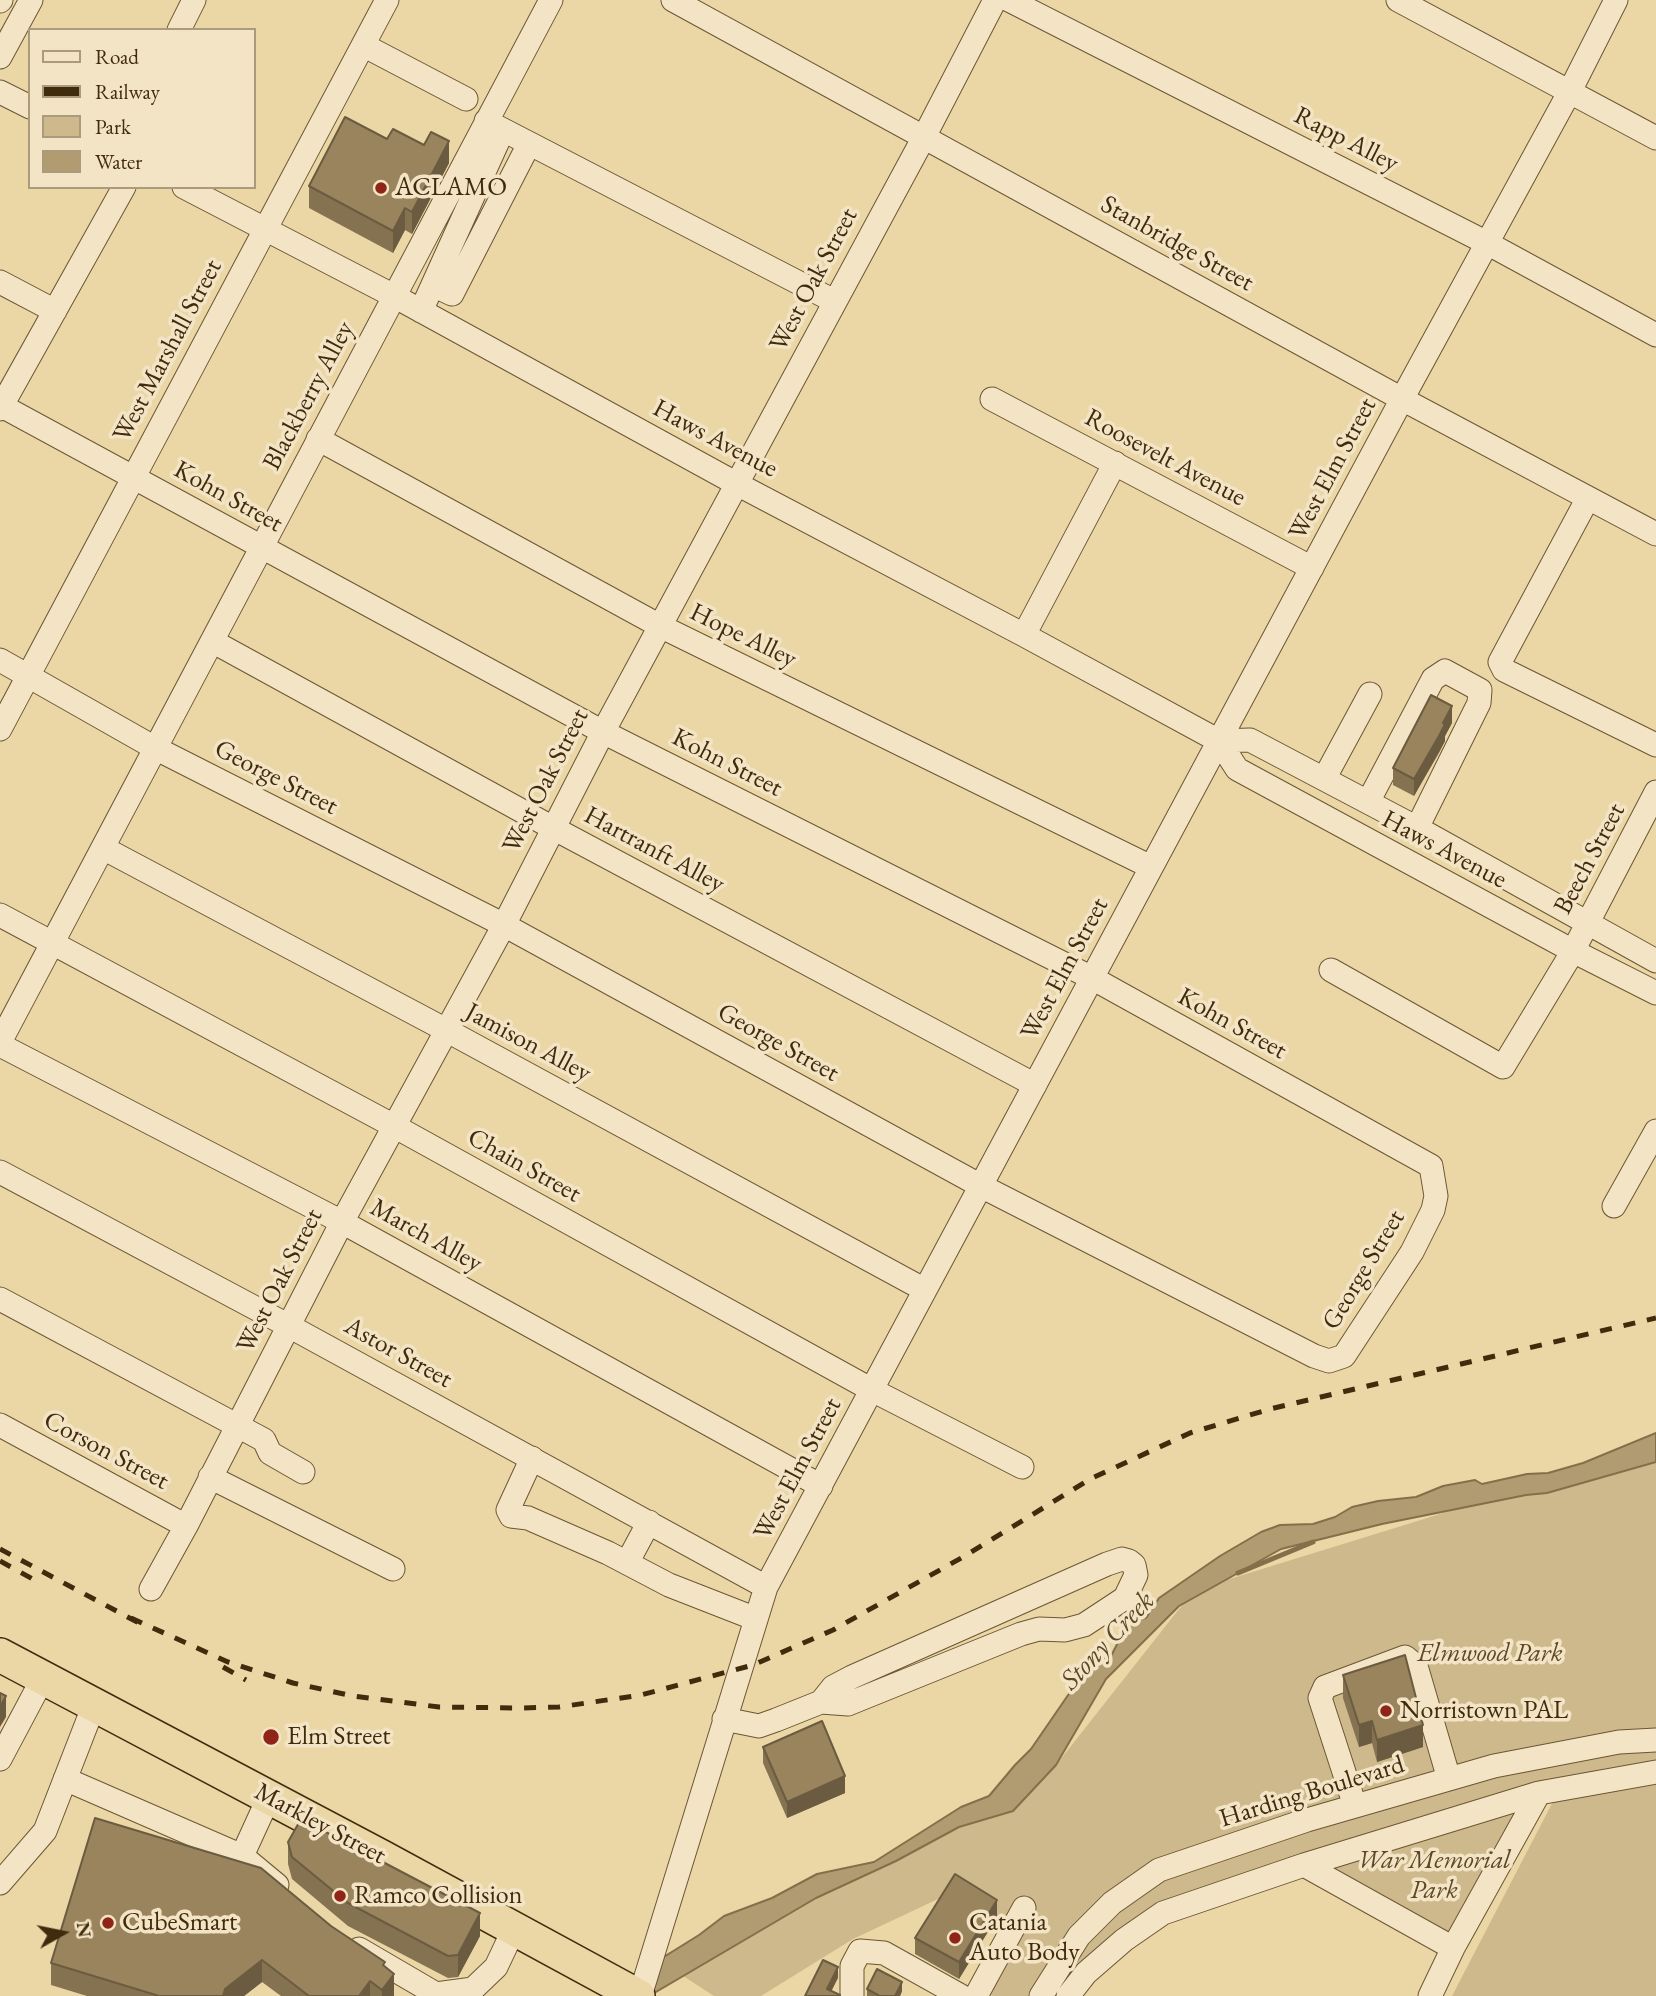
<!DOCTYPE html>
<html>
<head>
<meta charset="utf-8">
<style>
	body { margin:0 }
	#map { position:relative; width:1656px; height:1996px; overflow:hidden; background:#ebd6a6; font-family:"EB Garamond",serif }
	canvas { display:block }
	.legend { position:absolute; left:28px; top:28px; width:228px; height:161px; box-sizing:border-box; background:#f2e4c5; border:2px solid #ab9a7b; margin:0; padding:9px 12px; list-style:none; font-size:21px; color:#412b0d }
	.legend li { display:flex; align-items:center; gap:14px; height:35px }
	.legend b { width:35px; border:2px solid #ab9a7b }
	.north { position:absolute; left:28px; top:1898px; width:70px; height:70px; -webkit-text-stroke:5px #f2e4c5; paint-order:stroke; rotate:81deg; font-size:19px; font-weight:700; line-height:28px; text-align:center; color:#412b0d }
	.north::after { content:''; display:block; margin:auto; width:24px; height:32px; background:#412b0d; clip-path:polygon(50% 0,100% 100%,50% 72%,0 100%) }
</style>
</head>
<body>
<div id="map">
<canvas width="1656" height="1996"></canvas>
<ul class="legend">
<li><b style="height:9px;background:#f2e4c5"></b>Road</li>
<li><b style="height:9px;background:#412b0d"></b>Railway</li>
<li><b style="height:19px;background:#ceb98c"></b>Park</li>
<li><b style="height:19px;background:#b19c72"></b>Water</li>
</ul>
<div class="north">N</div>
</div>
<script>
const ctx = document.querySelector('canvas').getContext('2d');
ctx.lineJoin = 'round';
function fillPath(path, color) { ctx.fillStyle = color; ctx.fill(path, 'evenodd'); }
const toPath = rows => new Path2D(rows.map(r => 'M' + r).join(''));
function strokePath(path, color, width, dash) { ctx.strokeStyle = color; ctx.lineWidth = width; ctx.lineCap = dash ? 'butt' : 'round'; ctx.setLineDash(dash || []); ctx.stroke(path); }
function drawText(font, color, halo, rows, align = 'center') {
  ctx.font = font + ' "EB Garamond",serif'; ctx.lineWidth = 7; ctx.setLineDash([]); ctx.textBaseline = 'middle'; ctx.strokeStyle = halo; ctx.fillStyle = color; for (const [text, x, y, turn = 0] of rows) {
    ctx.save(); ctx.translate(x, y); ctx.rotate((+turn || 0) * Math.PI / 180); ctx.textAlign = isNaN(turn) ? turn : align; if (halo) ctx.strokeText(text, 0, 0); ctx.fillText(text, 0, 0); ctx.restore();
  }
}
const green = toPath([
	[1656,1454,1656,1996,1452,1996,1559,1790,1287,1870,1114,1948,1073,1996,993,1996,989,1993,1013,1927,955,1891,853,1939,761,1996,714,1996,677,1972,1056,1765,1194,1590,1586,1469],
	[1524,1805,1451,1933,1328,1864]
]);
const water = toPath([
	[1656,1433,1656,1462,1547,1493,1526,1495,1382,1524,1281,1549,1179,1606,1106,1679,1056,1765,1013,1811,959,1827,896,1861,816,1898,649,1996,601,1996,699,1935,724,1916,772,1898,817,1874,874,1862,961,1807,989,1796,1015,1765,1031,1749,1075,1685,1085,1666,1111,1656,1129,1621,1146,1618,1159,1598,1220,1556,1261,1532,1280,1525,1313,1524,1335,1517,1352,1507,1378,1501,1416,1497,1443,1486,1475,1480,1482,1484,1527,1474,1548,1473,1583,1463,1656,1433]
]);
const stream = toPath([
	[1238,1573,1313,1542]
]);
const minor = toPath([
	[673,0,1402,399,1656,534],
	[1009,0,1487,243,1656,335],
	[1398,0,1656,138],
	[0,1,1,0],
	[179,30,194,0],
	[363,45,466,99],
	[0,57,31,0],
	[0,92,30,107],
	[486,121,834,301],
	[184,187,394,296,737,484,1024,635,1219,741,1237,769,1573,951,1656,993],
	[0,282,55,311],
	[433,285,452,294,529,144],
	[421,311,503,130],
	[992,399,1312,568],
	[0,405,603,732,1092,978,1431,1166,1436,1196,1433,1210,1412,1252,1344,1356,1329,1361,1314,1356,981,1186,504,925,155,748,0,660],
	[0,409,124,187],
	[318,439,660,626,1151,867],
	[1588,498,1500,662,1504,670,1656,745],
	[1024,635,1115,463],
	[212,641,553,828,1035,1085],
	[0,729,387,0],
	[1219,741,1250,740,1417,828,1656,961],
	[1324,779,1370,694],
	[1368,802,1433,679,1445,671,1480,690,1479,703,1417,828],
	[103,848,446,1030,925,1290],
	[0,915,394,1126,872,1390,1022,1467],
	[1331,970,1503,1067,1573,951,1656,792],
	[0,1042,551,0],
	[0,1045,342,1222,821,1486],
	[0,1172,289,1326,766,1587],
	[1614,1206,1656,1131],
	[0,1299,264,1440,270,1453,303,1472],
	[0,1425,186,1526],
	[532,1458,508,1510,511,1516,528,1518,608,1553,669,1585,756,1619],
	[210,1477,393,1569],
	[627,1563,649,1522],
	[151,1589,186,1526,342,1222,504,925,603,732,924,137,995,0],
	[724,1719,759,1726,776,1720,821,1702,833,1687,852,1677,1107,1564,1122,1559,1129,1561,1134,1565,1136,1575,1125,1598,1084,1625,1065,1630,1039,1629,1021,1634,848,1704,821,1702],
	[0,1759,43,1678],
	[65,1779,242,1856,277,1885],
	[1355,1806,1320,1698,1325,1687,1405,1657,1416,1666,1449,1779],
	[242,1856,269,1797],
	[1304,1865,1453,1948],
	[0,1883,45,1831,94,1705],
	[359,1949,436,1994,473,1989,496,1967,514,1929],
	[640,1996,766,1587,1402,399,1570,91,1616,0],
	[852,1996,852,1966,860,1951,884,1953,961,1996],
	[976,1996,1024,1908],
	[1041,1996,1079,1936,1112,1903,1159,1870,1307,1820,1494,1766,1619,1742,1656,1740],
	[1068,1996,1086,1973,1124,1940,1163,1913,1304,1865,1539,1793,1656,1772],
	[1430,1996,1453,1948,1539,1793]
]);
const highway = toPath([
	[0,1655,382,1857,638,1996]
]);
const rail = toPath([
	[0,1549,139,1623],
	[0,1561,40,1583],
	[131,1618,228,1662,293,1683,353,1696,439,1707,521,1708,559,1707,641,1695,753,1665,833,1630,963,1557,1092,1478,1190,1433,1270,1409,1656,1318],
	[223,1667,246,1680]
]);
const wall = toPath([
	[387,139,449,163,412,234,405,230,393,253,309,208,309,186],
	[1452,723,1445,736,1445,741,1439,753,1414,796,1393,785,1393,768],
	[1343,1675,1423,1747,1377,1762,1372,1743,1359,1747,1343,1698],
	[763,1747,845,1793,787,1818,763,1763],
	[288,1842,480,1936,458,1977,448,1978,348,1926,292,1879,288,1864],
	[997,1917,959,1979,915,1954,915,1938],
	[331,1926,385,1967,394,1996,281,1996,262,1982,244,1996,87,1996,51,1985,51,1963],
	[867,1989,902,1991,900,1996,867,1996]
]);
const shadedWall = toPath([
	[449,141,449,163,412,234,412,212],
	[405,208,405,230,393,253,393,231],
	[1452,706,1452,723,1445,736,1445,741,1414,796,1414,779],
	[6,1696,6,1717,0,1727,0,1707],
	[1372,1721,1372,1743,1359,1747,1359,1725],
	[1423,1725,1423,1747,1377,1762,1377,1740],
	[845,1776,845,1793,787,1818,787,1802],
	[997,1900,997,1917,959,1979,959,1962],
	[480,1913,480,1936,458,1977,458,1955],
	[262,1960,262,1982,244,1996,223,1996,225,1989],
	[838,1967,838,1978,829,1996,827,1989],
	[394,1974,394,1996,382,1996,382,1990],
	[370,1981,370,1996,359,1996],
	[902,1982,902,1991,900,1996,895,1996]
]);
const building = toPath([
	[345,117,387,139,393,129,424,145,431,132,449,141,412,212,405,208,393,231,309,186,345,117],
	[1431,695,1452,706,1443,723,1445,724,1439,736,1414,779,1393,768,1431,695],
	[1405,1655,1423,1725,1377,1740,1372,1721,1359,1725,1343,1675,1405,1655],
	[0,1693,6,1696,0,1707,0,1693],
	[822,1721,845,1776,787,1802,763,1747,822,1721],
	[95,1818,261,1868,331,1926,385,1962,383,1965,394,1974,382,1990,370,1981,359,1996,309,1996,262,1960,225,1989,223,1996,159,1996,51,1963,95,1818],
	[301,1819,480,1913,458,1955,448,1956,348,1903,292,1857,288,1842,301,1819],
	[955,1874,997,1900,959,1962,915,1938,955,1874],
	[823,1960,838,1967,827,1989,840,1995,840,1996,805,1996,823,1960],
	[877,1969,902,1982,895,1996,878,1996,878,1995,867,1989,877,1969]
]);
const markers = [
	[381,188,7,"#8f2418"],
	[1386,1711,7,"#8f2418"],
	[271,1737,9,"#8f2418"],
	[340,1896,7,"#8f2418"],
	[108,1923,7,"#8f2418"],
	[955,1938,7,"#8f2418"]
];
const streetNames = [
	["Rapp Alley",1346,140,27],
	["Stanbridge Street",1177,244,29],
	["West Oak Street",814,280,-62],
	["West Marshall Street",168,351,-62],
	["Blackberry Alley",309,396,-62],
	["Haws Avenue",715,439,28],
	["Roosevelt Avenue",1165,458,28],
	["West Elm Street",1333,469,-62],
	["Kohn Street",228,497,29],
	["Hope Alley",743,636,26],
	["Kohn Street",727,763,27],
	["George Street",276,778,27],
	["West Oak Street",546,781,-63],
	["Hartranft Alley",654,850,28],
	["Haws Avenue",1444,850,28],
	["Beech Street",1590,859,-62],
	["West Elm Street",1065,969,-62],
	["Kohn Street",1232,1024,29],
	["Jamison Alley",528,1043,28],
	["George Street",778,1043,29],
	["Chain Street",524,1166,29],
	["March Alley",426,1236,29],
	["George Street",1364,1270,-59],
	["West Oak Street",280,1281,-63],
	["Astor Street",398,1353,29],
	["Corson Street",106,1451,28],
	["West Elm Street",798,1469,-62],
	["Harding Boulevard",1312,1792,-17],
	["Markley Street",320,1824,28]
];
const poiNames = [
	["ACLAMO",395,188],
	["Norristown PAL",1400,1711],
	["Elm Street",287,1737],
	["Ramco Collision",354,1896],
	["CubeSmart",122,1923],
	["Catania",969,1923],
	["Auto Body",969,1953]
];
const parkNames = [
	["Elmwood Park",1490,1654],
	["War Memorial",1434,1861],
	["Park",1434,1891]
];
const waterNames = [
	["Stony Creek",1108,1641,-47]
];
fillPath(green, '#ceb98c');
fillPath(water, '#b19c72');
strokePath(water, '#846f4a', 2);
strokePath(stream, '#846f4a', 5);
strokePath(minor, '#6c5633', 25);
strokePath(highway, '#412b0d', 36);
strokePath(minor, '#f2e4c5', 23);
strokePath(highway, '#ebd6a6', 33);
strokePath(rail, '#412b0d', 5, [12, 12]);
fillPath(wall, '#847250');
fillPath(shadedWall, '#6b5c41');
fillPath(building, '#99845d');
strokePath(building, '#6b5c41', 2);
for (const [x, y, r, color] of markers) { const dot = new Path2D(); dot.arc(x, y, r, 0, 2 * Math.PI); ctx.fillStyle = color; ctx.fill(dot); strokePath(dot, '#f2e4c5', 2.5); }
drawText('26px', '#412b0d', '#f2e4c5', streetNames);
drawText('26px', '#412b0d', '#f2e4c5', poiNames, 'left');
drawText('italic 26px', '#5d4726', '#f2e4c5', parkNames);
drawText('italic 28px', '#5d4726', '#f2e4c5', waterNames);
</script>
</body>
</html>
